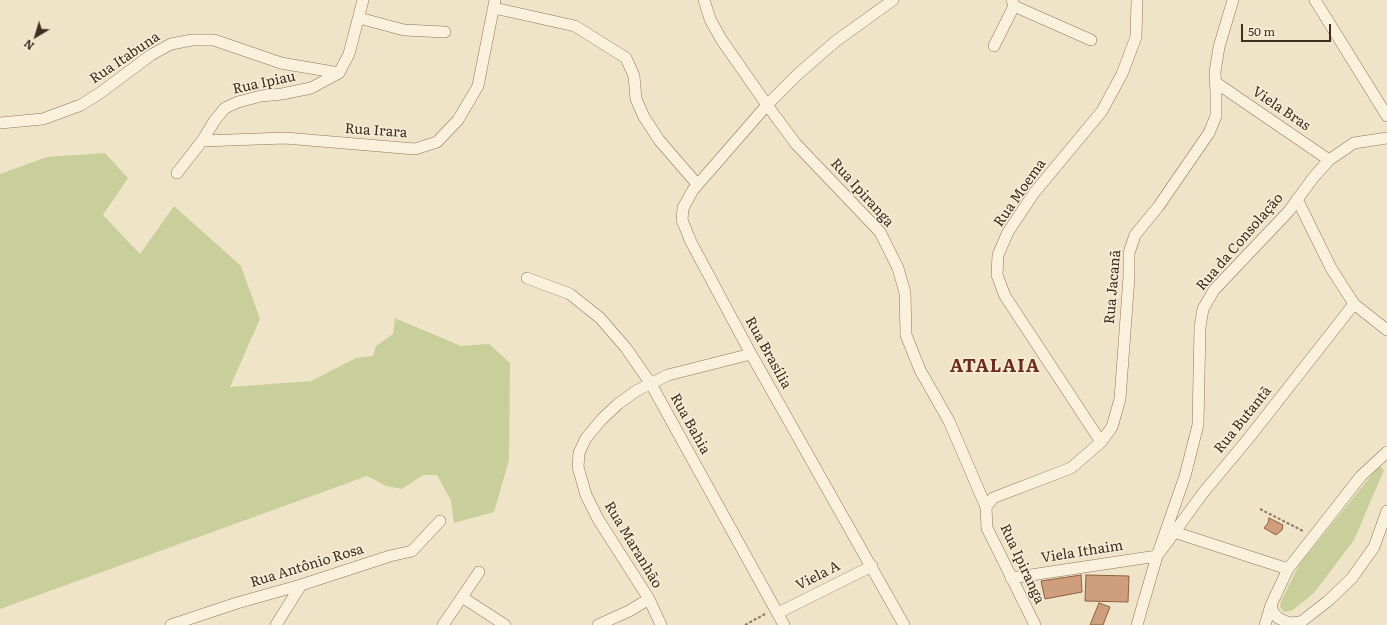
<!DOCTYPE html>
<html>
<head>
<meta charset="utf-8">
<style>
	body { margin:0 }
	#map { position:relative; width:1387px; height:625px; overflow:hidden; background:#f0e4c8; font-family:Literata,serif }
	canvas { display:block }
	.north { position:absolute; left:16px; top:16px; width:40px; height:40px; -webkit-text-stroke:3px #f7eed8; paint-order:stroke; rotate:218deg; font-size:11px; font-weight:700; line-height:16px; text-align:center; color:#3d2e20 }
	.north::after { content:''; display:block; margin:auto; width:14px; height:18px; background:#3d2e20; clip-path:polygon(50% 0,100% 100%,50% 72%,0 100%) }
	.scale { position:absolute; left:1241px; top:24px; width:90px; height:18px; box-sizing:border-box; border:2px solid #3d2e20; border-top:0; padding-left:5px; font-size:12px; line-height:14px; white-space:nowrap; color:#3d2e20; -webkit-text-stroke:3px #f7eed8; paint-order:stroke }
</style>
</head>
<body>
<div id="map">
<canvas width="1387" height="625"></canvas>
<div class="north">N</div>
<div class="scale">50 m</div>
</div>
<script>
const ctx = document.querySelector('canvas').getContext('2d');
ctx.lineJoin = 'round';
function fillPath(path, color) { ctx.fillStyle = color; ctx.fill(path, 'evenodd'); }
const toPath = rows => new Path2D(rows.map(r => 'M' + r).join(''));
function strokePath(path, color, width, dash) { ctx.strokeStyle = color; ctx.lineWidth = width; ctx.lineCap = dash ? 'butt' : 'round'; ctx.setLineDash(dash || []); ctx.stroke(path); }
function drawText(font, color, halo, rows, align = 'center') {
  ctx.font = font + ' Literata,serif'; ctx.lineWidth = 3; ctx.setLineDash([]); ctx.textBaseline = 'middle'; ctx.strokeStyle = halo; ctx.fillStyle = color; for (const [text, x, y, turn = 0] of rows) {
    ctx.save(); ctx.translate(x, y); ctx.rotate((+turn || 0) * Math.PI / 180); ctx.textAlign = isNaN(turn) ? turn : align; if (halo) ctx.strokeText(text, 0, 0); ctx.fillText(text, 0, 0); ctx.restore();
  }
}
const green = toPath([
	[105,153,128,178,103,215,140,254,174,206,241,266,260,319,230,387,311,381,356,358,373,356,376,346,393,334,395,318,461,346,489,344,510,363,509,460,494,512,454,523,451,501,437,475,423,475,402,489,386,486,367,476,0,609,0,174,47,157],
	[1379,465,1384,470,1354,540,1314,593,1293,610,1284,612,1280,607,1281,601,1299,565,1371,476]
]);
const building = toPath([
	[1269,518,1283,525,1282,530,1276,535,1264,528,1268,523,1269,518],
	[1081,575,1082,592,1045,599,1041,581,1081,575],
	[1086,575,1129,576,1128,602,1085,601,1086,575],
	[1099,603,1110,607,1103,625,1090,625,1099,603]
]);
const path = toPath([
	[1260,509,1303,531],
	[745,625,765,614]
]);
const minor = toPath([
	[704,0,710,19,721,39,767,105,796,144,880,232,898,268,905,293,906,335,920,370,949,421,986,507,987,528,1035,625],
	[893,0,836,41,798,74,767,105,693,190,683,208,682,220,691,242,751,354,904,625],
	[1012,0,1014,6,1091,40],
	[1315,0,1387,116],
	[494,8,575,26,626,58,634,76,636,99,644,117,659,140,697,184],
	[359,18,404,30,445,32],
	[994,46,1014,6],
	[339,73,349,54,363,0],
	[1215,82,1329,160],
	[0,123,43,119,81,105,100,93,151,55,171,44,192,40,214,40,281,63,339,73],
	[202,141,285,138,415,149,437,142,458,120,478,86,495,0],
	[177,173,202,141,215,120,225,108,238,102,261,96,282,94,311,88,339,73],
	[1297,199,1331,268,1354,304,1387,330],
	[527,278,570,294,600,318,626,348,651,384,784,625],
	[1101,442,1005,296,997,275,998,255,1008,232,1034,193,1102,111,1122,74,1136,37,1137,0],
	[986,507,993,498,998,496,1071,468,1101,442,1112,427,1120,399,1129,277,1129,253,1135,235,1158,207,1209,133,1216,116,1216,94,1215,72,1219,47,1233,0],
	[1174,532,1288,569],
	[1011,578,1157,556,1203,493,1248,439,1354,304],
	[462,597,505,625],
	[1271,605,1273,612,1278,618,1289,623,1300,622],
	[778,613,872,566],
	[171,625,237,603,301,585,390,556,412,551,440,521],
	[276,625,301,585],
	[443,625,479,572],
	[598,625,629,611,649,599],
	[661,625,649,599,598,519,586,495,578,467,579,453,586,438,602,419,618,404,636,391,668,375,751,354],
	[1137,625,1157,556,1185,476,1198,425,1200,327,1203,309,1214,290,1289,211,1313,178,1329,160,1354,143,1387,138],
	[1265,625,1271,605,1288,569,1361,476,1387,452],
	[1297,625,1328,601,1352,578,1374,547,1387,511]
]);
const streetNames = [
	["Rua Itabuna",125,58,-34],
	["Rua Ipiau",264,83,-12],
	["Viela Bras",1281,109,34],
	["Rua Irara",376,131,4],
	["Rua Ipiranga",862,193,48],
	["Rua Moema",1020,193,-55],
	["Rua da Consolação",1240,242,-49],
	["Rua Jacanã",1113,287,-85],
	["Rua Brasília",768,353,61],
	["Rua Butantã",1243,420,-51],
	["Rua Bahia",690,424,61],
	["Rua Maranhão",633,545,59],
	["Viela Ithaim",1082,552,-9],
	["Rua Ipiranga",1022,564,65],
	["Rua Antônio Rosa",307,566,-17],
	["Viela A",818,576,-27]
];
const districtNames = [
	["ATALAIA",995,367]
];
fillPath(green, '#c9cf9b');
fillPath(building, '#cf9f7d');
strokePath(building, '#8d5f41', 1);
strokePath(minor, '#8d765c', 12);
strokePath(path, '#8d765c', 2, [3, 2]);
strokePath(minor, '#faf1dc', 11);
drawText('14px', '#3d2e20', '#f7eed8', streetNames);
ctx.letterSpacing = '1px';
drawText('bold 18px', '#6b2e1e', '#f7eed8', districtNames);
ctx.letterSpacing = '0px';
</script>
</body>
</html>
